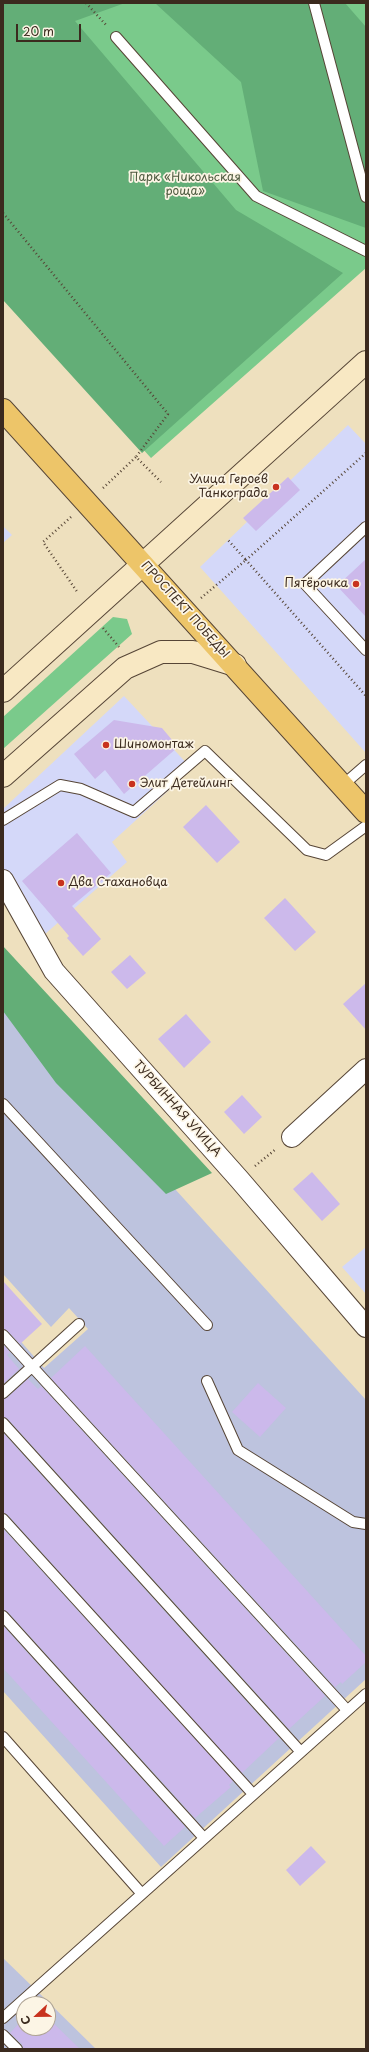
<!DOCTYPE html>
<html>
<head>
<meta charset="utf-8">
<style>
	body { margin:0 }
	#map { position:relative; width:369px; height:2052px; overflow:hidden; background:#eee0be; font-family:"Playpen Sans",sans-serif }
	canvas { display:block }
	.frame { position:absolute; inset:0; border:4px solid #3b2a1e; pointer-events:none }
	.north { position:absolute; left:16px; top:1996px; width:40px; height:40px; box-sizing:border-box; background:#fcf5e5; border:1px solid #afa495; border-radius:50%; rotate:248deg; font-size:11px; font-weight:700; line-height:16px; text-align:center; color:#3b2a1e }
	.north::after { content:''; display:block; margin:auto; width:14px; height:18px; background:#c8321e; clip-path:polygon(50% 0,100% 100%,50% 72%,0 100%) }
	.scale { position:absolute; left:16px; top:24px; width:65px; height:18px; box-sizing:border-box; border:2px solid #3b2a1e; border-top:0; padding-left:5px; font-size:12px; line-height:14px; white-space:nowrap; color:#3b2a1e; -webkit-text-stroke:3px #fcf5e5; paint-order:stroke }
</style>
</head>
<body>
<div id="map">
<canvas width="369" height="2052"></canvas>
<div class="frame"></div>
<div class="north">С</div>
<div class="scale">20 m</div>
</div>
<script>
const ctx = document.querySelector('canvas').getContext('2d');
ctx.lineJoin = 'round';
function fillPath(path, color) { ctx.fillStyle = color; ctx.fill(path, 'evenodd'); }
const toPath = rows => new Path2D(rows.map(r => 'M' + r).join(''));
function strokePath(path, color, width, dash) { ctx.strokeStyle = color; ctx.lineWidth = width; ctx.lineCap = dash ? 'butt' : 'round'; ctx.setLineDash(dash || []); ctx.stroke(path); }
function drawText(font, color, halo, rows, align = 'center') {
  ctx.font = font + ' "Playpen Sans",sans-serif'; ctx.lineWidth = 3.5; ctx.setLineDash([]); ctx.textBaseline = 'middle'; ctx.strokeStyle = halo; ctx.fillStyle = color; for (const [text, x, y, turn = 0] of rows) {
    ctx.save(); ctx.translate(x, y); ctx.rotate((+turn || 0) * Math.PI / 180); ctx.textAlign = isNaN(turn) ? turn : align; if (halo) ctx.strokeText(text, 0, 0); ctx.fillText(text, 0, 0); ctx.restore();
  }
}
const built = toPath([
	[348,425,366,444,366,753,200,567],
	[3,526,12,535,3,543],
	[124,696,192,769,112,842,127,862,44,935,3,890,3,809],
	[366,1247,366,1294,342,1267]
]);
const industrial = toPath([
	[3,999,366,1400,366,1679,161,1867,3,1691,3,1321,44,1368,88,1329,69,1308,51,1327,3,1274],
	[3,1958,35,1989,96,2049,3,2049],
	[24,2004,48,2004,48,2028,24,2028]
]);
const green = toPath([
	[3,3,366,3,366,268,151,458,3,295],
	[113,617,127,619,132,634,3,749,3,717]
]);
const forest = toPath([
	[3,3,125,3,75,21,236,210,343,273,142,453,3,300],
	[155,3,345,3,366,27,366,228,263,191,241,82],
	[3,946,212,1173,166,1194,56,1083,3,1011]
]);
const building = toPath([
	[288,477,300,490,256,531,243,518],
	[366,559,366,617,337,586],
	[114,720,162,728,178,747,124,794,105,770,95,779,74,754],
	[206,805,240,842,217,863,183,827],
	[77,833,111,873,72,906,101,939,83,956,67,938,69,936,22,881],
	[285,898,316,932,295,951,264,918],
	[130,955,146,973,127,989,111,972],
	[366,983,366,1030,343,1004],
	[186,1014,211,1042,184,1068,158,1039],
	[242,1095,262,1117,244,1134,224,1112],
	[312,1172,340,1204,322,1221,293,1189],
	[3,1281,42,1324,20,1344,8,1331,3,1329],
	[3,1345,10,1352,7,1355,19,1369,3,1384],
	[85,1346,366,1656,366,1662,342,1684,341,1682,335,1687,51,1378],
	[28,1379,38,1389,41,1386,325,1696,289,1729,8,1419,3,1417,3,1399,7,1398],
	[258,1383,286,1408,260,1437,232,1412],
	[3,1433,279,1738,242,1773,8,1515,3,1513],
	[3,1529,233,1781,229,1785,231,1787,195,1818,8,1612,3,1610],
	[3,1626,185,1827,164,1846,3,1668],
	[311,1846,326,1862,300,1886,286,1870],
	[24,2018,24,2028,48,2028,48,2018,80,2049,23,2049,22,2044,10,2033]
]);
const path = toPath([
	[86,3,107,26],
	[3,213,168,414,136,457],
	[366,453,246,560,366,696],
	[103,488,136,457,161,482],
	[71,517,43,542,78,593],
	[201,598,246,560,228,540],
	[103,628,119,647],
	[255,1166,276,1149]
]);
const service = toPath([
	[314,3,366,197],
	[116,37,256,196,366,251],
	[366,527,305,584,366,650],
	[343,785,366,765],
	[3,820,60,785,81,789,134,812,205,751,307,850,326,855,366,826],
	[3,1104,207,1325],
	[3,1335,347,1710],
	[207,1381,238,1450,353,1522,366,1524],
	[3,1393,79,1324],
	[3,1423,300,1751],
	[3,1519,253,1794],
	[3,1616,204,1838],
	[3,1737,142,1894],
	[3,2018,366,1694],
	[3,2035,17,2049]
]);
const minor = toPath([
	[3,880,54,971,239,1179,366,1327],
	[292,1137,366,1069]
]);
const secondary = toPath([
	[3,691,366,362],
	[3,776,125,668,161,652,193,652,235,665]
]);
const primary = toPath([
	[3,410,366,812]
]);
const markers = [
	[276,487,4,"#c8321e"],
	[356,584,4,"#c8321e"],
	[106,745,4,"#c8321e"],
	[132,784,4,"#c8321e"],
	[61,883,4,"#c8321e"]
];
const parkNames = [
	["Парк «Никольская",185,178],
	["роща»",185,192]
];
const poiNames = [
	["Улица Героев",268,480,"right"],
	["Танкограда",268,494,"right"],
	["Пятёрочка",348,584,"right"],
	["Шиномонтаж",114,745],
	["Элит Детейлинг",140,784],
	["Два Стахановца",69,883]
];
const streetNames = [
	["ПРОСПЕКТ ПОБЕДЫ",185,610,48],
	["ТУРБИННАЯ УЛИЦА",177,1109,48]
];
fillPath(built, '#d4d8f9');
fillPath(industrial, '#bdc3de');
fillPath(green, '#7aca8b');
fillPath(forest, '#63ae77');
fillPath(building, '#ccb9eb');
strokePath(service, '#564536', 12);
strokePath(minor, '#564536', 22);
strokePath(secondary, '#564536', 24);
strokePath(primary, '#564536', 24);
strokePath(path, '#564536', 2.5, [1, 3]);
strokePath(service, '#fff', 10);
strokePath(minor, '#fff', 20);
strokePath(secondary, '#f8e8c3', 22);
strokePath(primary, '#edc569', 22);
for (const [x, y, r, color] of markers) { const dot = new Path2D(); dot.arc(x, y, r, 0, 2 * Math.PI); ctx.fillStyle = color; ctx.fill(dot); strokePath(dot, '#fcf5e5', 1.5); }
drawText('12px', '#4e5a3f', '#fcf5e5', parkNames);
drawText('12px', '#3b2a1e', '#fcf5e5', poiNames, 'left');
drawText('12px', '#3b2a1e', '#fcf5e5', streetNames);
</script>
</body>
</html>
